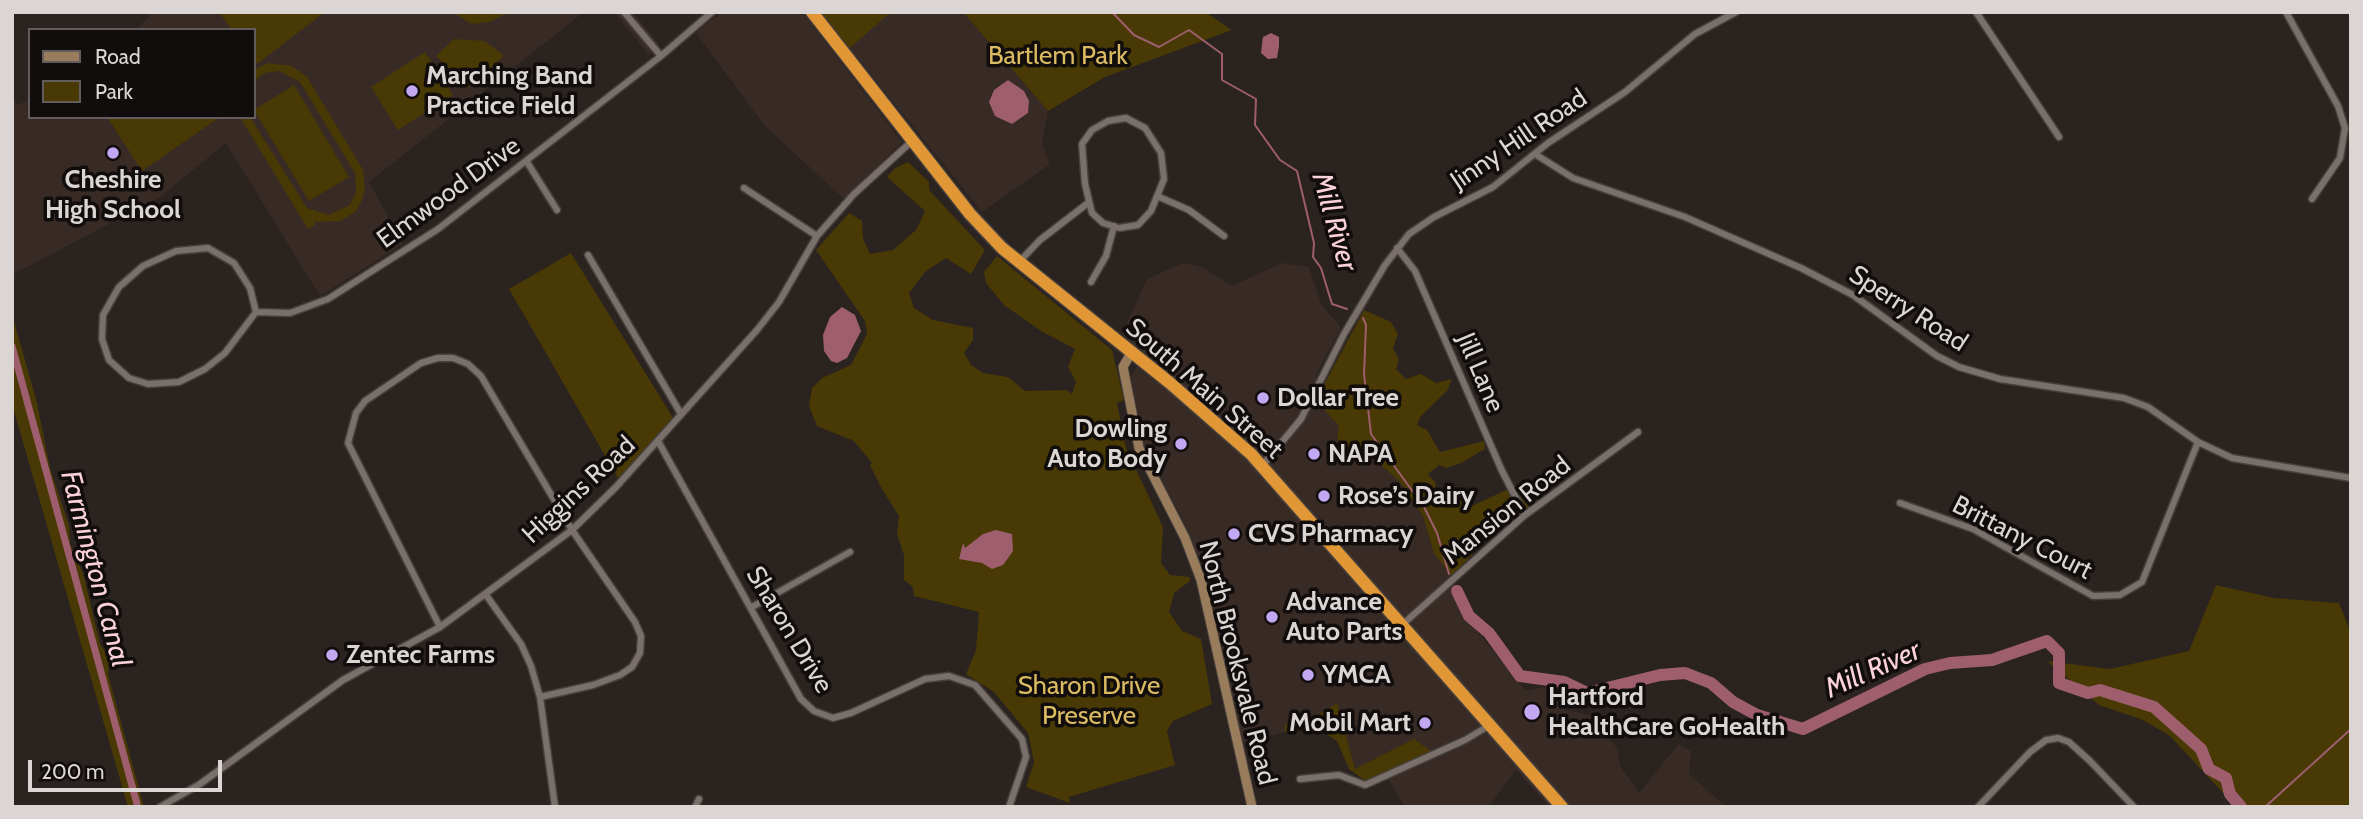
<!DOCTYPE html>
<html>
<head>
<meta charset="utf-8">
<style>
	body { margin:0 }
	#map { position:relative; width:2363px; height:819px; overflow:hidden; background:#2b2320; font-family:Cabin,sans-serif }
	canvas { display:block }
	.frame { position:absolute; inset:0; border:14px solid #dbd6d4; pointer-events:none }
	.legend { position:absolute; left:28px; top:28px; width:228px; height:91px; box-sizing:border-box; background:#110d0c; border:2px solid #625d5c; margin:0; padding:9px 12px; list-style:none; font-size:21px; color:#dbd6d4 }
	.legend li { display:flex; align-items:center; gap:14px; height:35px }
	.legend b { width:35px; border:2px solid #625d5c }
	.scale { position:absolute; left:28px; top:760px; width:194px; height:32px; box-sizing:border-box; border:4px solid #dbd6d4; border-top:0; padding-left:9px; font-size:21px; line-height:24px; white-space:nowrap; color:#dbd6d4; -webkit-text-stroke:5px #110d0c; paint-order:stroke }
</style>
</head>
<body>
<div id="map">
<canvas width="2363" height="819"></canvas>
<div class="frame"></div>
<ul class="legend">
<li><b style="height:9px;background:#987c5b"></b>Road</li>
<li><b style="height:19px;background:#483905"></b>Park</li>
</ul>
<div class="scale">200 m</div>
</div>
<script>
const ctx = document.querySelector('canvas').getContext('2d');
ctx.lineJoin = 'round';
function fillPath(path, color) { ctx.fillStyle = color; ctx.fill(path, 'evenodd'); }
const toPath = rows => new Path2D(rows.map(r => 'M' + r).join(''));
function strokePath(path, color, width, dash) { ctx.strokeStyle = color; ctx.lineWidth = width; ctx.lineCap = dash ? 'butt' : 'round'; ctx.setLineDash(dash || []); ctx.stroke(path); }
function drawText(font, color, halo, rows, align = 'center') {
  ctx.font = font + ' Cabin,sans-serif'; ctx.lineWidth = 7; ctx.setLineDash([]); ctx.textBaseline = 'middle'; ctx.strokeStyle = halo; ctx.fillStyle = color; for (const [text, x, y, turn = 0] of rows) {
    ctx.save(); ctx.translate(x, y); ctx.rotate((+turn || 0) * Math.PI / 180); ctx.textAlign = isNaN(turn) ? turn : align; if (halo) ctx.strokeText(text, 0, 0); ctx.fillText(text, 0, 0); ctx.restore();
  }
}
const built = toPath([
	[153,12,584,12,369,182,403,244,320,296,226,143,160,197,12,275,12,99,18,105,30,99,30,117,254,117,254,30,136,30],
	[614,12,633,12,660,46,649,55],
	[721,12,802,12,902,142,844,199,764,125,696,33],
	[891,12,963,12,1048,111,1042,143,1050,164,982,212,849,47],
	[1183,263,1202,267,1232,286,1282,263,1309,267,1321,304,1341,328,1316,374,1319,404,1340,426,1337,438,1352,455,1370,455,1400,482,1423,516,1434,554,1452,576,1465,617,1526,691,1545,687,1564,709,1592,716,1617,748,1620,766,1639,793,1679,744,1691,751,1689,774,1726,807,1550,807,1516,770,1488,807,1405,807,1388,778,1435,754,1414,740,1355,770,1337,703,1309,720,1284,725,1285,732,1243,743,1206,577,1181,516,1145,452,1136,424,1131,376,1146,354,1122,334,1147,279]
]);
const green = toPath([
	[219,12,325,12,257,64,254,60,254,30,232,30],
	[452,12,509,12,490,22,472,24],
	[812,12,891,12,844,53],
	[963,12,1205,12,1232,30,1105,77,1048,111],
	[454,39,485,41,504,56,468,88,436,56],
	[425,52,453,95,398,130,371,87],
	[268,63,292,66,307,77,363,170,365,188,362,200,356,211,341,221,314,222,315,225,308,229,240,117,250,117,307,208,329,215,350,205,356,192,355,173,300,82,279,71,265,73,254,81,254,70],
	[294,85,349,177,309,201,254,110],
	[107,117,220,117,142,171],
	[908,162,929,182,929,190,985,250,971,274,946,258,926,271,909,293,914,308,933,320,973,328,973,340,964,353,971,365,983,373,1008,377,1025,391,1067,390,1072,394,1076,382,1068,367,1075,349,1041,331,1004,305,986,283,984,272,997,256,1112,350,1124,400,1117,403,1126,448,1163,527,1161,563,1170,575,1190,577,1190,581,1174,593,1169,612,1182,631,1201,639,1212,704,1173,721,1167,731,1175,765,1069,797,1070,803,1026,787,1034,762,1028,733,994,692,966,674,976,650,979,612,914,596,913,587,904,580,904,555,897,534,899,516,882,489,870,465,872,463,854,441,817,426,809,406,812,388,822,378,851,365,867,334,865,321,816,250,849,213,862,221,863,238,870,254,893,250,916,230,925,211,887,177,895,168],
	[571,253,675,421,622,485,509,289],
	[1364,310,1391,322,1398,334,1393,348,1399,360,1396,369,1406,379,1421,374,1436,383,1452,379,1447,391,1421,416,1417,425,1427,430,1440,452,1484,441,1485,449,1461,463,1446,468,1439,465,1428,474,1436,483,1434,492,1445,500,1455,492,1464,492,1472,506,1519,484,1530,507,1496,529,1452,576,1434,554,1423,516,1400,482,1370,455,1352,455,1337,438,1339,426,1319,404,1318,396],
	[12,314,37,403,50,468,69,526,70,544,83,573,100,644,110,659,108,674,144,807,128,807,12,404],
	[2216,585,2274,598,2339,603,2351,633,2351,807,2236,807,2170,736,2143,720,2099,705,2047,661,2110,669,2189,651],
	[1337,703,1355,769,1414,739,1431,751,1366,781,1349,769,1337,741,1319,729,1285,732,1284,725,1309,720]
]);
const water = toPath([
	[1271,33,1279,37,1279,46,1277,58,1268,59,1261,53,1262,44,1263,37],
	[1008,80,1024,91,1029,101,1028,113,1012,124,995,116,989,102,994,90],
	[842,307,855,315,861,331,847,358,837,363,831,361,824,351,823,335,830,317],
	[996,530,1012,534,1013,551,1003,565,992,569,982,563,959,559,963,543,965,548,983,534]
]);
const stream = toPath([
	[1112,12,1134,35,1159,47,1189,30,1222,54,1222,80,1256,99,1255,125,1280,160,1297,171,1314,243,1313,257,1321,268,1332,304,1347,309],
	[1363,318,1366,325,1364,374,1371,434,1424,507,1437,533,1449,574],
	[2265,807,2351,729]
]);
const canal = toPath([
	[12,346,137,804]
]);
const river = toPath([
	[1457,591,1469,616,1489,633,1520,676,1564,682,1587,693,1660,675,1685,673,1711,683,1733,702,1757,715,1803,729,1925,669,1950,663,1992,660,2047,641,2059,653,2059,683,2088,693,2100,690,2154,707,2201,749,2209,769,2226,778,2230,794,2241,807]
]);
const street = toPath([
	[624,12,661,56],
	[1976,12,2059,137],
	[2286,12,2338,106,2345,128,2340,158,2312,199],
	[1126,118,1145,128,1161,153,1164,179,1151,211,1138,225,1119,228,1103,223,1092,213,1085,184,1082,144,1092,130,1108,121,1126,118],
	[1535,154,1573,178,1685,217,1801,268,1853,295,1937,356,1959,367,2000,379,2124,398,2148,407,2198,442,2232,458,2351,478],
	[527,162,557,210],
	[744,188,817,236],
	[1157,196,1189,210,1224,236],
	[208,248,234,263,250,288,256,312,225,353,205,369,179,382,148,384,129,378,109,360,102,339,103,315,119,287,143,266,176,251,208,248],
	[1397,248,1415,271,1502,471,1525,515],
	[588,255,681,414],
	[1019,262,1040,240,1088,203],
	[1091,282,1106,256,1114,226],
	[256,312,290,313,328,299,438,229,661,56,712,12],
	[658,441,801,699,814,711,833,718,851,713,925,679,949,676,975,685,1022,739,1026,757,1009,807],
	[1262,466,1301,419,1344,334,1385,265,1409,234,1434,217,1493,187,1548,143,1625,92,1695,34,1736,12],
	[1900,503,1973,529,2093,596,2120,595,2142,582,2198,442],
	[486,595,521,644,531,666,540,697,555,807],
	[752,607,850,552],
	[1403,624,1525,515,1638,432],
	[440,627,348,443,356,413,365,401,421,363,438,358,453,358,468,364,481,376,572,530,635,622,641,636,640,653,632,667,620,675,593,685,540,697],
	[1300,779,1339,775,1365,785,1465,740,1490,725],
	[160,807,200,784,343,680,440,627,572,530,616,487,757,330,779,302,817,236,854,194,912,141],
	[695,807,699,799],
	[1978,807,2030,752,2046,740,2058,738,2069,742,2090,761,2134,807]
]);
const secondary = toPath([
	[1131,353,1123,367,1139,448,1185,538,1201,580,1252,807]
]);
const highway = toPath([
	[812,12,970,214,1002,248,1170,383,1251,454,1562,807]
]);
const markers = [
	[412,91,7,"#c2a8f2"],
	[113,153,7,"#c2a8f2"],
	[1263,398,7,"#c2a8f2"],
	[1181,444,7,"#c2a8f2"],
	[1314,454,7,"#c2a8f2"],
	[1324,496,7,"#c2a8f2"],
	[1234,534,7,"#c2a8f2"],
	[1272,617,7,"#c2a8f2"],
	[332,655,7,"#c2a8f2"],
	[1308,675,7,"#c2a8f2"],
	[1532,712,9,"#c2a8f2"],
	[1425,723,7,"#c2a8f2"]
];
const parkNames = [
	["Bartlem Park",1058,56],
	["Sharon Drive",1089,686],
	["Preserve",1089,716]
];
const poiNames = [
	["Marching Band",426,76],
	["Practice Field",426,106],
	["Cheshire",113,180,"center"],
	["High School",113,210,"center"],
	["Dollar Tree",1277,398],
	["Dowling",1167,429,"right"],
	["Auto Body",1167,459,"right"],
	["NAPA",1328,454],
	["Rose’s Dairy",1338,496],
	["CVS Pharmacy",1248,534],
	["Advance",1286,602],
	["Auto Parts",1286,632],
	["Zentec Farms",346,655],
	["YMCA",1322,675],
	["Hartford",1548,697],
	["HealthCare GoHealth",1548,727],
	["Mobil Mart",1411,723,"right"]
];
const streetNames = [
	["Jinny Hill Road",1519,140,-34],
	["Elmwood Drive",449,193,-36],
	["Sperry Road",1908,309,33],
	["Jill Lane",1480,373,67],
	["South Main Street",1204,389,41],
	["Higgins Road",579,490,-43],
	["Mansion Road",1507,511,-39],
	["Brittany Court",2022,538,27],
	["Sharon Drive",789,630,59],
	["North Brooksvale Road",1237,663,76]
];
const waterNames = [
	["Mill River",1334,222,74],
	["Farmington Canal",95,569,75],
	["Mill River",1873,670,-24]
];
fillPath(built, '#382b25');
fillPath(green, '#483905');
fillPath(water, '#9e5e6e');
strokePath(stream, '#9e5e6e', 2);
strokePath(canal, '#9e5e6e', 7);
strokePath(river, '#9e5e6e', 12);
strokePath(street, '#47413e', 9);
strokePath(secondary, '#47413e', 11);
strokePath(highway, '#47413e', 15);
strokePath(street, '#79706b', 6);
strokePath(secondary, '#987c5b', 9);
strokePath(highway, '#e29737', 12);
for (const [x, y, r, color] of markers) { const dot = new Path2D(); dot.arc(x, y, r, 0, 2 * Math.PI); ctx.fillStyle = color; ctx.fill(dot); strokePath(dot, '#110d0c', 2.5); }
drawText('26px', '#dbbb61', '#110d0c', parkNames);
drawText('bold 26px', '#dbd6d4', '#110d0c', poiNames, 'left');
drawText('26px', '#dbd6d4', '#110d0c', streetNames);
drawText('italic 28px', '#fbd2db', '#110d0c', waterNames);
</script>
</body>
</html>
